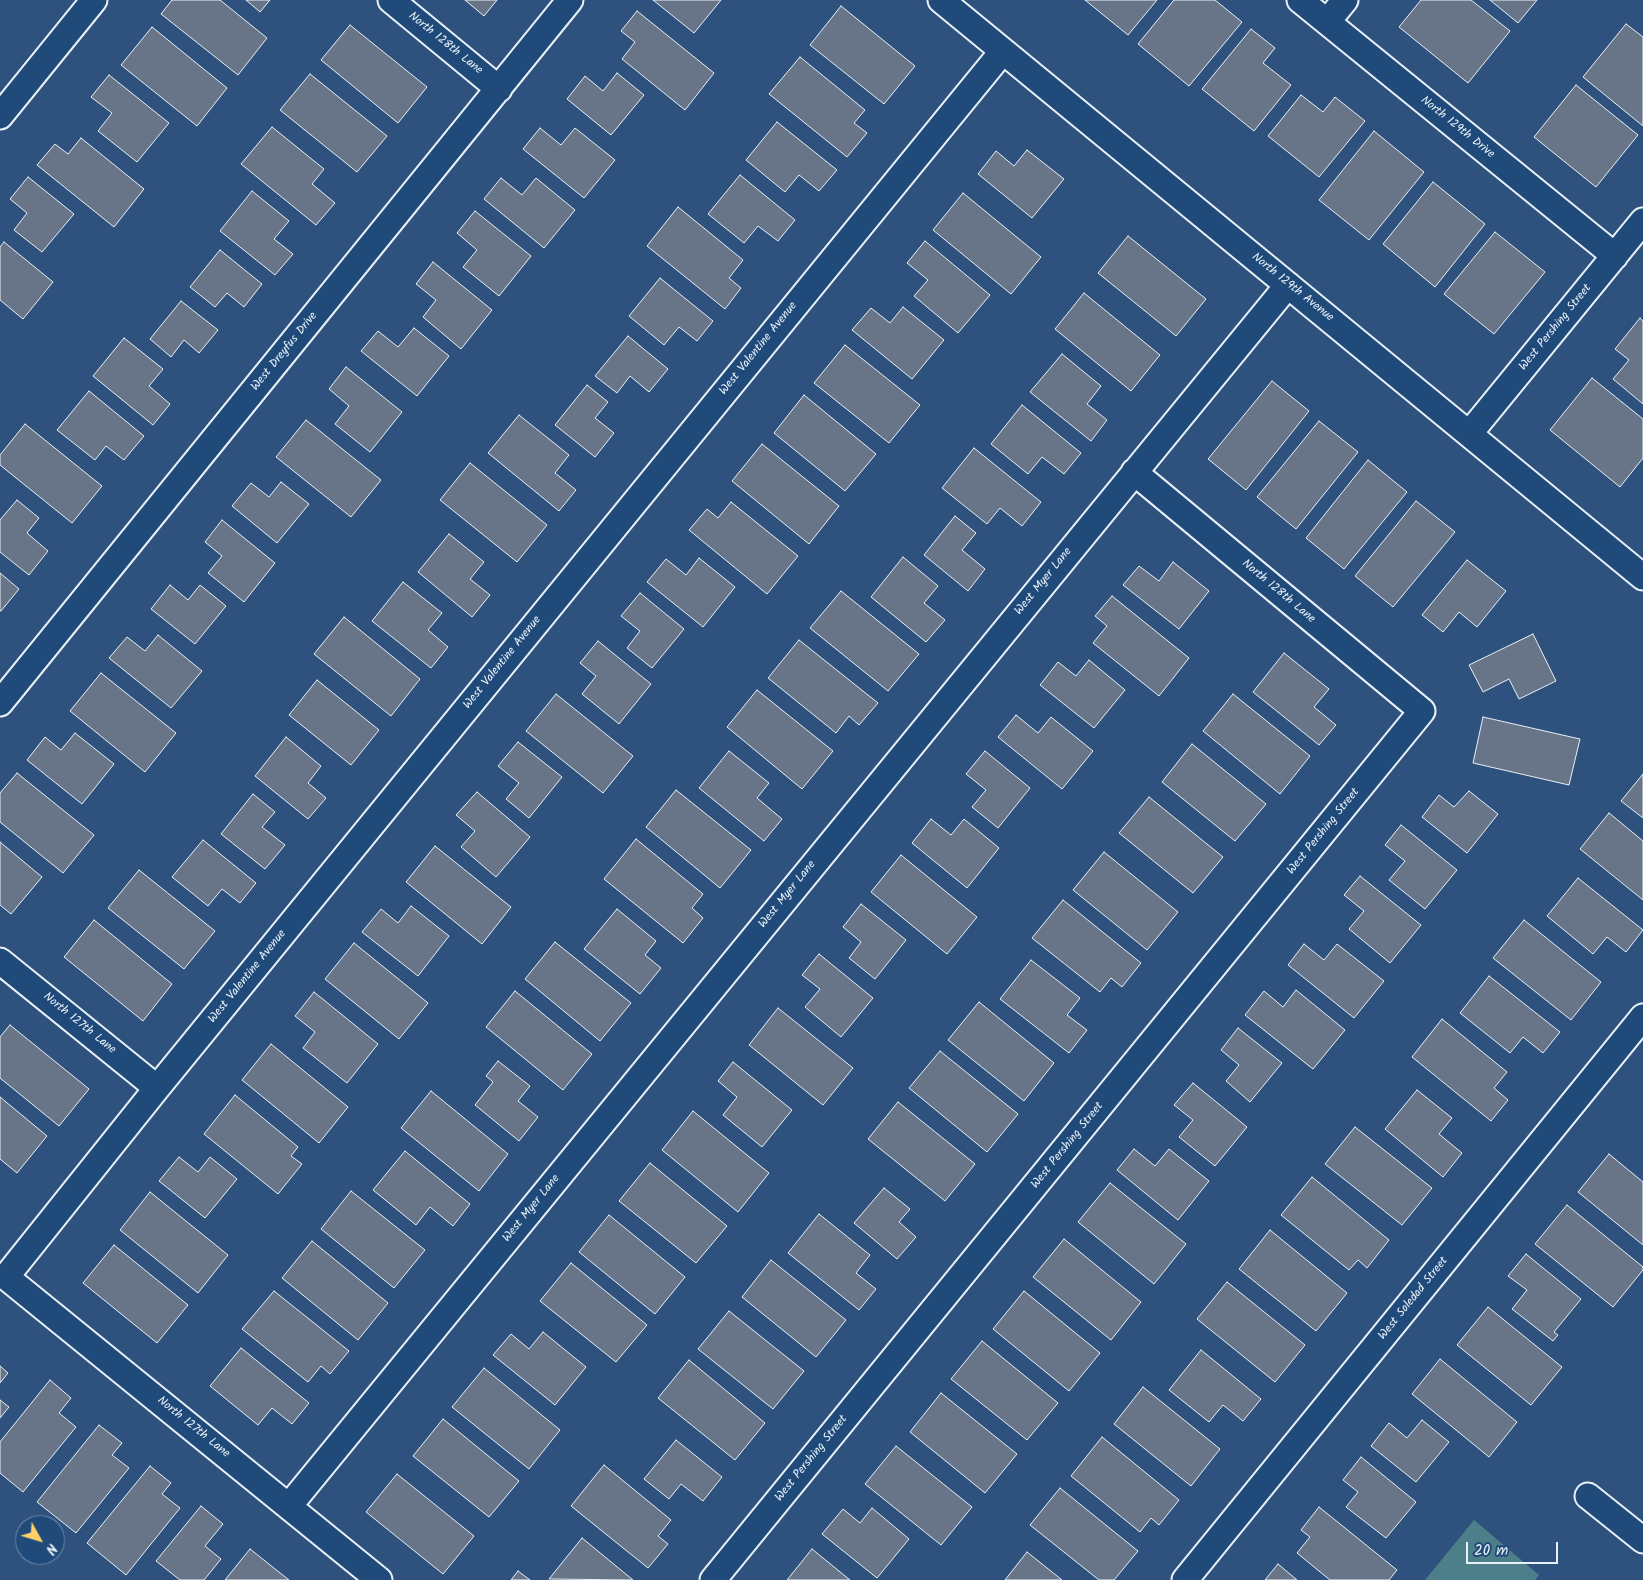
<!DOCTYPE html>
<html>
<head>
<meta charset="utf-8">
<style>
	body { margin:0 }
	#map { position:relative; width:1643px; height:1580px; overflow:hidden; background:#2e527d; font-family:Kalam,sans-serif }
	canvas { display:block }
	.north { position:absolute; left:15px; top:1515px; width:50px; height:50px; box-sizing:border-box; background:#1f4a7a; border:1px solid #6f8dac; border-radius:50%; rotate:129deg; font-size:14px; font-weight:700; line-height:20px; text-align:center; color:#e8f1f8 }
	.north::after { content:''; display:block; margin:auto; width:18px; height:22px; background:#ffd166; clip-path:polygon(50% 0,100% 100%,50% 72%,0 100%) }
	.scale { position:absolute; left:1466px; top:1542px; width:92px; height:22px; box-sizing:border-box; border:2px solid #e8f1f8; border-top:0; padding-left:6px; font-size:15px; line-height:18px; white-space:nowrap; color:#e8f1f8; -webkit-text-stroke:4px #1f4a7a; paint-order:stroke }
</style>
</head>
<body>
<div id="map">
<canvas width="1643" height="1580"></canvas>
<div class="north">N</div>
<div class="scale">20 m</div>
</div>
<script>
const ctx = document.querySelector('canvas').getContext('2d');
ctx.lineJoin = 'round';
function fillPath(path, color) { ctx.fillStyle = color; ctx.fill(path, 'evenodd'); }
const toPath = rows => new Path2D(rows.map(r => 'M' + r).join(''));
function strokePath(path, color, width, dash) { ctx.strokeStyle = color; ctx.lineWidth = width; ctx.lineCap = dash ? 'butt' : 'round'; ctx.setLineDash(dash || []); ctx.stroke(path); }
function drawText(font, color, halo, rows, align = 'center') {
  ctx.font = font + ' Kalam,sans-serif'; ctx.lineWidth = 4.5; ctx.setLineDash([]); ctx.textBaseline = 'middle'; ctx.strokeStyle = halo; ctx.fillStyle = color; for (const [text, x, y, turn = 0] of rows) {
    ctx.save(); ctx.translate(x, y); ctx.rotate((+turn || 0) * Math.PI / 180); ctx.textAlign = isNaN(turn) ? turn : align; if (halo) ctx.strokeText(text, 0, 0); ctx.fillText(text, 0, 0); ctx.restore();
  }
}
const green = toPath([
	[1474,1520,1539,1575,1535,1580,1425,1580]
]);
const building = toPath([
	[172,0,220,0,267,38,238,75,161,14,172,0],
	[246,0,270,0,260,12,246,0],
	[465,0,497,0,484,16,465,0],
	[653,0,721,0,694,33,653,0],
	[1085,0,1157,0,1128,35,1085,0],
	[1174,0,1215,0,1242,22,1189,86,1138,44,1174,0],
	[1421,0,1471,0,1510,31,1468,83,1399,27,1421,0],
	[1490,0,1537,0,1518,23,1490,0],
	[841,6,915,66,884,104,810,45,841,6],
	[637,11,714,73,685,110,622,59,635,42,621,31,637,11],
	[1626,24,1643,37,1643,126,1583,77,1626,24],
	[350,25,427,87,398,123,321,60,350,25],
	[152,27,227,88,197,126,121,65,152,27],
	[1251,29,1275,48,1263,63,1291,85,1254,131,1202,89,1251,29],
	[800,57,865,110,854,123,867,133,847,157,769,94,800,57],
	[617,73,644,95,611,135,567,99,585,76,603,91,617,73],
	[310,74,387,136,357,172,280,110,310,74],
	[109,75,169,123,137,162,98,131,112,113,91,97,109,75],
	[1576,85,1638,135,1596,187,1534,137,1576,85],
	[1301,95,1323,112,1335,97,1365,121,1319,177,1268,136,1301,95],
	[777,122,837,170,819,191,799,175,785,192,746,160,777,122],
	[272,127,324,169,312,184,335,203,316,225,241,164,272,127],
	[540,128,561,145,575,128,615,160,584,198,523,149,540,128],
	[1374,131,1424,172,1369,240,1319,200,1374,131],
	[81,138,144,189,114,227,37,165,55,144,68,154,81,138],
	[1027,150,1064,179,1032,218,978,174,996,151,1014,166,1027,150],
	[740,175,795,220,778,241,758,226,744,243,708,214,740,175],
	[28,177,74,214,42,252,14,230,27,213,10,199,28,177],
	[501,178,522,195,536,178,575,210,544,248,484,199,501,178],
	[1433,182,1485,224,1435,287,1383,244,1433,182],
	[252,191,289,221,274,239,293,254,275,275,220,231,252,191],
	[963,193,1041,257,1011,294,933,230,963,193],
	[678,207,743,260,729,278,741,288,725,309,647,246,678,207],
	[475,211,531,256,499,296,463,267,477,250,457,233,475,211],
	[1495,232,1545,272,1494,334,1444,294,1495,232],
	[1128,236,1206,299,1176,336,1098,273,1128,236],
	[925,241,990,295,958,333,914,296,928,280,907,263,925,241],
	[4,242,53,282,23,319,0,300,0,247,4,242],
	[220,250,262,284,244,307,227,293,215,307,190,287,220,250],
	[433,262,492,310,461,349,423,317,436,300,416,284,433,262],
	[660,278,713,321,697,341,679,327,664,345,629,316,660,278],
	[1084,293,1160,355,1131,391,1055,329,1084,293],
	[181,301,218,330,199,353,184,340,171,357,150,339,181,301],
	[903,307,944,340,912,379,852,330,871,308,890,323,903,307],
	[1640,318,1643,321,1643,404,1613,379,1629,360,1615,349,1640,318],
	[414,328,449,356,417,396,361,351,378,331,398,347,414,328],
	[628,336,668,369,649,392,630,376,617,393,595,376,628,336],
	[124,338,163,369,149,386,170,404,153,425,93,376,124,338],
	[845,345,920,405,889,443,814,383,845,345],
	[1062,354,1101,386,1087,404,1107,420,1091,441,1030,392,1062,354],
	[346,367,402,412,370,452,335,424,349,406,329,389,346,367],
	[1592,378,1643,419,1643,458,1620,487,1550,430,1592,378],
	[1272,381,1309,411,1246,490,1208,459,1272,381],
	[587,385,608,402,595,418,614,433,595,457,555,425,587,385],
	[89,391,144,436,124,460,106,446,95,460,57,430,89,391],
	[804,395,876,454,845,491,774,433,804,395],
	[1022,405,1081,453,1064,474,1042,457,1028,474,991,444,1022,405],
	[519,415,569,455,555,473,576,490,559,511,488,453,519,415],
	[306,420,381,480,351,517,276,457,306,420],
	[1319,421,1358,452,1296,529,1257,497,1319,421],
	[25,424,102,486,72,523,0,465,0,455,25,424],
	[762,444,839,506,809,544,732,481,762,444],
	[974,448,1041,502,1022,526,1000,508,987,524,942,488,974,448],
	[1368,460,1407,492,1344,569,1306,538,1368,460],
	[470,463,547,525,517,562,440,500,470,463],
	[281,482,309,504,277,543,232,506,251,483,269,497,281,482],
	[17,500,39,518,27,533,48,551,29,575,0,552,0,520,17,500],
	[1416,501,1455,532,1393,607,1355,576,1416,501],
	[731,502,798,556,767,594,689,530,707,509,718,518,731,502],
	[955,516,976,533,962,550,985,569,968,591,924,555,955,516],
	[222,520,275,563,244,602,208,573,222,556,205,542,222,520],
	[449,534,484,562,470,579,490,595,472,617,418,572,449,534],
	[903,557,938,586,924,603,945,620,926,642,871,597,903,557],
	[699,558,735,587,703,627,647,582,666,559,686,575,699,558],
	[1467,560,1506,591,1477,627,1459,612,1443,632,1422,615,1467,560],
	[1173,562,1209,591,1179,629,1123,585,1139,566,1159,581,1173,562],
	[0,573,19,589,1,611,0,611,0,573],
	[403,582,442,613,428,630,448,647,431,668,372,621,403,582],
	[170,585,188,600,200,585,226,606,195,644,151,609,170,585],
	[841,591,919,654,888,691,810,628,841,591],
	[640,593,684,629,652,668,627,648,640,631,621,616,640,593],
	[1112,596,1189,658,1159,696,1093,643,1107,626,1095,616,1112,596],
	[344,617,420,679,391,716,314,654,344,617],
	[1533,634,1556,681,1519,699,1509,679,1483,692,1469,665,1533,634],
	[158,635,202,671,171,708,109,658,127,637,145,651,158,635],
	[799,640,878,703,859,725,849,716,836,733,768,678,799,640],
	[598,641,651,684,619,724,582,694,596,676,580,663,598,641],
	[1284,653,1329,689,1314,707,1336,725,1319,745,1253,692,1284,653],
	[1089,660,1125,690,1094,728,1040,685,1058,662,1076,676,1089,660],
	[101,673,176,733,145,772,70,711,101,673],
	[317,680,379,730,351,765,289,715,317,680],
	[757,690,833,751,802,789,727,727,757,690],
	[556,694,633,756,603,793,526,731,556,694],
	[1233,694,1310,756,1280,794,1203,731,1233,694],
	[1016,715,1038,733,1051,717,1093,751,1062,789,998,737,1016,715],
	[1483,717,1580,739,1569,785,1473,763,1483,717],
	[75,733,114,764,82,804,27,760,45,737,61,750,75,733],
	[286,737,321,766,308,783,326,798,308,819,255,776,286,737],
	[518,742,562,777,529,818,506,799,519,783,498,766,518,742],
	[1192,744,1266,804,1235,841,1162,782,1192,744],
	[729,751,769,783,757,798,782,819,764,841,699,788,729,751],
	[985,751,1030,788,998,828,972,807,986,790,966,774,985,751],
	[17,773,94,835,63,873,0,822,0,793,17,773],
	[1643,774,1643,818,1621,801,1643,774],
	[676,790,751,850,720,888,646,827,676,790],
	[1469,791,1498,814,1467,853,1422,817,1439,795,1454,807,1469,791],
	[477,792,530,837,496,877,461,847,475,831,456,815,477,792],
	[253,794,275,812,262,827,285,845,265,869,221,834,253,794],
	[1149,797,1223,857,1193,893,1119,833,1149,797],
	[1609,813,1643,841,1643,900,1580,849,1609,813],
	[931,819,951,835,964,819,999,848,967,888,912,843,931,819],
	[1401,825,1457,870,1425,909,1389,880,1405,861,1385,845,1401,825],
	[636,839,703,894,692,908,703,918,683,943,604,879,636,839],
	[203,840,256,883,240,903,222,889,208,906,172,877,203,840],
	[0,842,42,877,11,914,0,905,0,842],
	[435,846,511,907,482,944,406,882,435,846],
	[1104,852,1178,912,1147,950,1073,890,1104,852],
	[901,855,977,917,947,954,871,892,901,855],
	[139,870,215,931,184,969,108,908,139,870],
	[1360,876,1421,925,1390,963,1349,929,1364,911,1344,895,1360,876],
	[1578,878,1643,930,1626,952,1607,937,1593,954,1547,916,1578,878],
	[1063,900,1141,963,1122,987,1111,978,1100,992,1032,938,1063,900],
	[861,904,906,940,875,979,849,958,861,942,843,927,861,904],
	[411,906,449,936,418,976,362,932,381,909,398,923,411,906],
	[617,909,656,941,645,955,661,968,640,994,584,949,617,909],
	[94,920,172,984,143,1021,64,957,94,920],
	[1524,920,1601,982,1571,1020,1493,958,1524,920],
	[555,942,631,1003,600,1041,525,979,555,942],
	[354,943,428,1003,399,1039,325,979,354,943],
	[1304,944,1324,960,1337,944,1384,981,1354,1018,1288,965,1304,944],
	[819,954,873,998,841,1037,805,1007,820,989,802,975,819,954],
	[1031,960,1080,998,1067,1015,1087,1030,1069,1053,1000,999,1031,960],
	[1489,976,1560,1032,1543,1053,1523,1037,1510,1053,1460,1013,1489,976],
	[1296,990,1345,1030,1313,1069,1245,1015,1264,991,1283,1007,1296,990],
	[515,991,592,1054,563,1090,486,1027,515,991],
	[314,992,378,1044,347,1083,303,1048,315,1032,295,1016,314,992],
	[979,1002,1054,1063,1024,1101,948,1040,979,1002],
	[778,1008,853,1068,823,1105,749,1045,778,1008],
	[1442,1019,1507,1072,1494,1088,1508,1100,1491,1121,1412,1057,1442,1019],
	[10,1025,89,1089,59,1126,0,1078,0,1037,10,1025],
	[1238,1028,1282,1063,1250,1102,1226,1081,1239,1065,1221,1050,1238,1028],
	[271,1044,348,1107,319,1143,242,1080,271,1044],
	[940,1051,1018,1114,987,1152,909,1088,940,1051],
	[498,1061,530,1086,518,1101,538,1117,519,1141,475,1105,493,1082,486,1076,498,1061],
	[733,1062,792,1110,762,1147,723,1115,737,1097,718,1081,733,1062],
	[1193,1083,1247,1127,1215,1166,1179,1137,1193,1120,1174,1105,1193,1083],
	[1417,1090,1452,1118,1439,1134,1462,1153,1443,1177,1385,1129,1417,1090],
	[431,1091,508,1154,479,1191,401,1128,431,1091],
	[235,1095,298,1147,291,1156,302,1164,278,1194,204,1134,235,1095],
	[0,1097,47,1136,17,1173,0,1159,0,1097],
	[898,1102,975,1164,945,1201,868,1139,898,1102],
	[693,1111,769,1173,738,1212,662,1150,693,1111],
	[1355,1127,1432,1188,1402,1225,1325,1164,1355,1127],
	[1134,1149,1155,1166,1169,1149,1209,1181,1178,1220,1117,1170,1134,1149],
	[405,1151,470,1204,453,1226,430,1207,416,1225,373,1190,405,1151],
	[1609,1154,1643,1182,1643,1245,1578,1192,1609,1154],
	[179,1157,198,1172,210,1157,237,1179,205,1218,159,1181,179,1157],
	[650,1163,727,1226,696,1263,619,1201,650,1163],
	[1312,1177,1389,1240,1367,1268,1358,1260,1349,1270,1281,1215,1312,1177],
	[1110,1183,1186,1244,1154,1284,1078,1222,1110,1183],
	[884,1188,910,1209,899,1222,916,1237,897,1259,854,1223,884,1188],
	[351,1191,425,1250,394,1288,321,1229,351,1191],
	[150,1192,228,1255,198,1293,120,1230,150,1192],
	[1567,1205,1643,1267,1643,1270,1613,1307,1535,1244,1567,1205],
	[819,1214,870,1255,856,1273,876,1289,859,1310,788,1253,819,1214],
	[609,1215,685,1277,655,1314,579,1252,609,1215],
	[1270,1230,1347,1293,1316,1331,1239,1269,1270,1230],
	[1064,1239,1141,1302,1111,1340,1033,1277,1064,1239],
	[312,1241,388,1303,358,1340,282,1278,312,1241],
	[114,1245,188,1305,157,1343,83,1283,114,1245],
	[1526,1254,1581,1299,1554,1332,1558,1335,1553,1341,1512,1309,1527,1290,1508,1276,1526,1254],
	[771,1260,846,1320,816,1357,742,1297,771,1260],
	[571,1263,647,1325,616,1362,540,1301,571,1263],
	[1227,1282,1305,1345,1275,1382,1197,1319,1227,1282],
	[274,1291,349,1351,330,1374,321,1366,308,1382,242,1329,274,1291],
	[1024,1291,1100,1353,1069,1391,993,1329,1024,1291],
	[1488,1307,1562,1367,1531,1405,1457,1345,1488,1307],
	[729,1311,804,1371,773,1409,698,1349,729,1311],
	[543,1332,586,1367,555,1405,493,1355,511,1334,529,1349,543,1332],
	[982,1341,1058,1403,1027,1440,951,1379,982,1341],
	[241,1348,309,1403,292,1424,272,1408,258,1425,210,1386,241,1348],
	[1201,1350,1261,1399,1243,1421,1223,1405,1209,1422,1169,1390,1201,1350],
	[1440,1359,1517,1422,1489,1457,1412,1394,1440,1359],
	[689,1360,765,1423,735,1460,658,1398,689,1360],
	[0,1366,8,1373,0,1383,0,1366],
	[484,1368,560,1430,529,1469,452,1407,484,1368],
	[50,1380,71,1398,59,1413,76,1427,23,1492,0,1473,0,1442,50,1380],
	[1143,1387,1220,1449,1191,1486,1114,1424,1143,1387],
	[941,1393,1017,1454,985,1493,910,1432,941,1393],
	[0,1400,9,1407,0,1418,0,1400],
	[443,1419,519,1481,489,1517,413,1456,443,1419],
	[1422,1420,1449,1442,1416,1482,1371,1446,1389,1423,1407,1438,1422,1420],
	[99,1425,122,1443,112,1455,129,1468,76,1533,37,1502,99,1425],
	[1102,1437,1179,1500,1159,1525,1151,1518,1140,1532,1071,1476,1102,1437],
	[676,1440,722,1477,703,1501,681,1484,669,1499,644,1479,676,1440],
	[896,1446,972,1507,941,1545,865,1484,896,1446],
	[1361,1457,1416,1502,1386,1538,1346,1507,1358,1492,1343,1480,1361,1457],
	[604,1465,671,1520,658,1536,668,1544,648,1568,571,1506,604,1465],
	[150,1466,171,1483,162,1494,180,1508,126,1575,87,1543,150,1466],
	[397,1474,474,1536,443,1574,366,1512,397,1474],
	[1060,1488,1138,1551,1114,1580,1099,1580,1030,1525,1060,1488],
	[201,1506,223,1524,205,1546,221,1559,204,1580,180,1580,156,1561,201,1506],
	[1319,1507,1397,1570,1389,1580,1330,1580,1297,1553,1310,1537,1301,1530,1319,1507],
	[872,1508,909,1539,877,1578,822,1534,843,1509,860,1523,872,1508],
	[582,1538,633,1580,549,1579,582,1538],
	[250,1549,289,1580,225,1580,250,1549],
	[812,1549,850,1580,787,1580,812,1549],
	[1027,1552,1062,1580,1005,1580,1027,1552],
	[1278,1564,1297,1580,1265,1580,1278,1564],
	[518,1571,530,1580,511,1580,518,1571]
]);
const minor = toPath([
	[391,0,499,89],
	[941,0,1643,577],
	[1300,0,1615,256],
	[1327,22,1345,0],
	[0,116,94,0],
	[1469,434,1643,221],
	[0,703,570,0],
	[0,961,157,1088],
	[1588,1496,1643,1540],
	[289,1506,1288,285],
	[379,1580,6,1277,157,1088,1003,51],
	[713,1580,1422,711,1134,472],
	[1185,1580,1643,1017]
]);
const streetNames = [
	["North 128th Lane",445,44,39],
	["North 129th Drive",1457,128,39],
	["North 129th Avenue",1292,288,39],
	["West Pershing Street",1556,328,-51],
	["West Valentine Avenue",759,349,-51],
	["West Dreyfus Drive",285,352,-51],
	["West Myer Lane",1044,582,-51],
	["North 128th Lane",1278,592,40],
	["West Valentine Avenue",503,663,-51],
	["West Pershing Street",1324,832,-51],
	["West Myer Lane",788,895,-51],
	["West Valentine Avenue",248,977,-51],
	["North 127th Lane",79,1024,39],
	["West Pershing Street",1068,1146,-51],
	["West Myer Lane",532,1209,-51],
	["West Soledad Street",1414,1299,-51],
	["North 127th Lane",193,1428,39],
	["West Pershing Street",812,1459,-51]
];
fillPath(green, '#4d7f8a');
fillPath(building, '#687487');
strokePath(building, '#e8f1f8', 1);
strokePath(minor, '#e8f1f8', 29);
strokePath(minor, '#1f4a7a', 25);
drawText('12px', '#e8f1f8', '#1f4a7a', streetNames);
</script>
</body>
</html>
